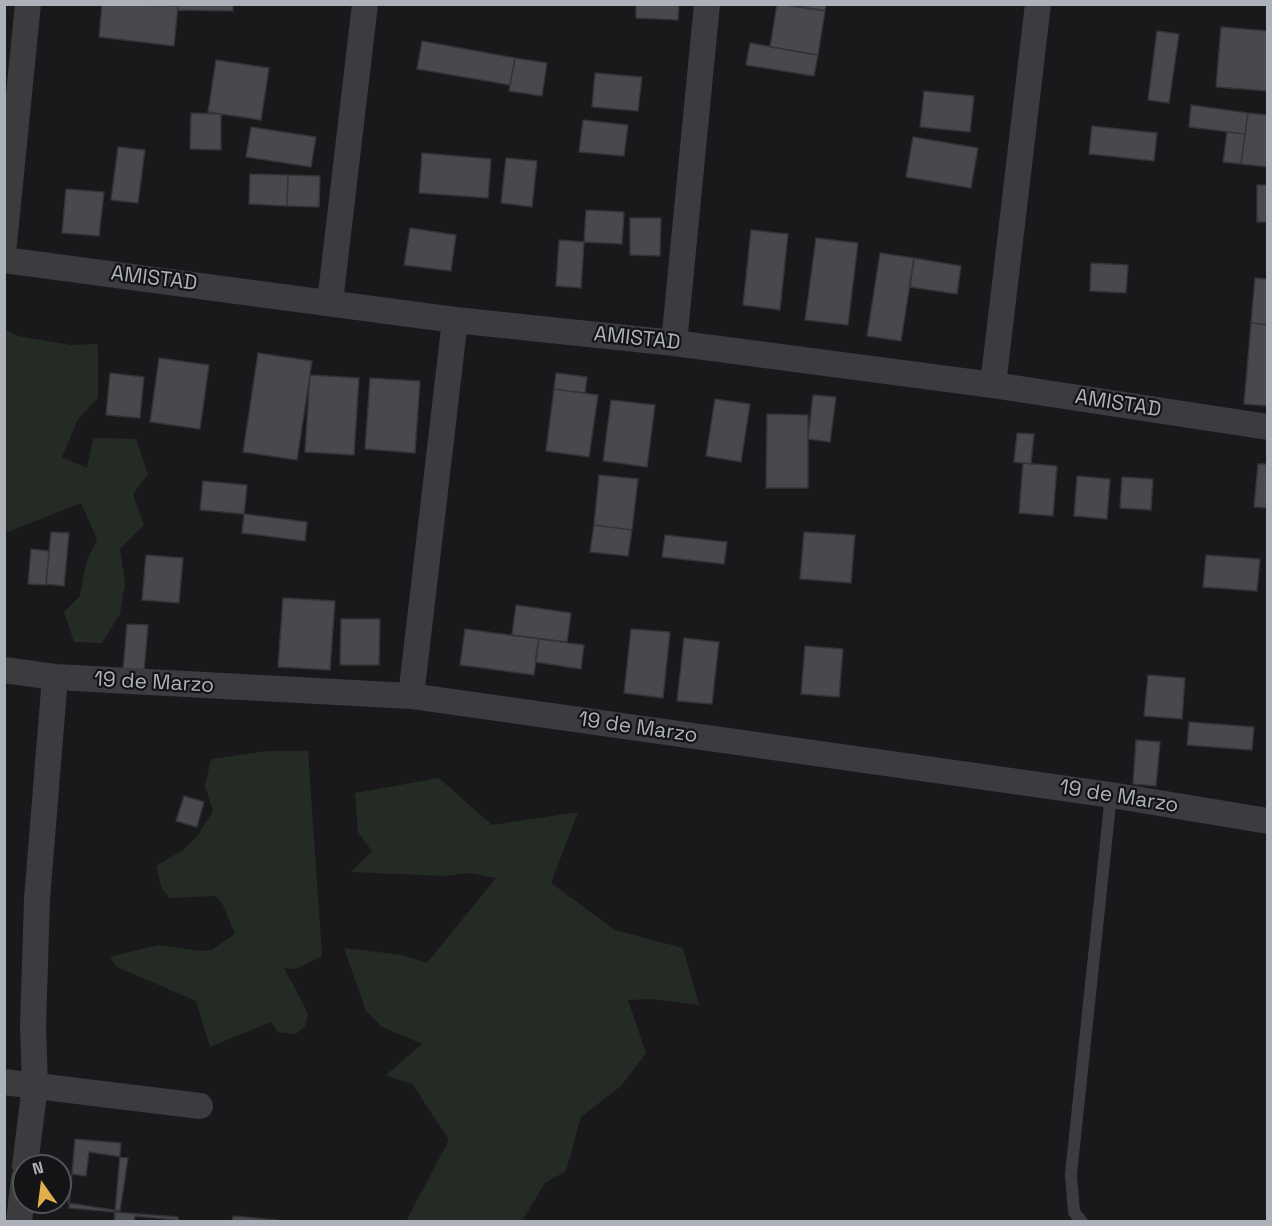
<!DOCTYPE html>
<html>
<head>
<meta charset="utf-8">
<style>
	body { margin:0 }
	#map { position:relative; width:1272px; height:1226px; overflow:hidden; background:#19191b; font-family:"Space Grotesk",sans-serif }
	canvas { display:block }
	.frame { position:absolute; inset:0; border:6px solid #adb1b9; pointer-events:none }
	.north { position:absolute; left:12px; top:1154px; width:60px; height:60px; box-sizing:border-box; background:#141416; border:2px solid #515357; border-radius:50%; rotate:346deg; font-size:16px; font-weight:700; line-height:24px; text-align:center; color:#adb1b9 }
	.north::after { content:''; display:block; margin:auto; width:21px; height:27px; background:#e0af4c; clip-path:polygon(50% 0,100% 100%,50% 72%,0 100%) }
</style>
</head>
<body>
<div id="map">
<canvas width="1272" height="1226"></canvas>
<div class="frame"></div>
<div class="north">N</div>
</div>
<script>
const ctx = document.querySelector('canvas').getContext('2d');
ctx.lineJoin = 'round';
function fillPath(path, color) { ctx.fillStyle = color; ctx.fill(path, 'evenodd'); }
const toPath = rows => new Path2D(rows.map(r => 'M' + r).join(''));
function strokePath(path, color, width, dash) { ctx.strokeStyle = color; ctx.lineWidth = width; ctx.lineCap = dash ? 'butt' : 'round'; ctx.setLineDash(dash || []); ctx.stroke(path); }
function drawText(font, color, halo, rows, align = 'center') {
  ctx.font = font + ' "Space Grotesk",sans-serif'; ctx.lineWidth = 4.5; ctx.setLineDash([]); ctx.textBaseline = 'middle'; ctx.strokeStyle = halo; ctx.fillStyle = color; for (const [text, x, y, turn = 0] of rows) {
    ctx.save(); ctx.translate(x, y); ctx.rotate((+turn || 0) * Math.PI / 180); ctx.textAlign = isNaN(turn) ? turn : align; if (halo) ctx.strokeText(text, 0, 0); ctx.fillText(text, 0, 0); ctx.restore();
  }
}
const green = toPath([
	[5,329,18,336,71,345,98,344,98,398,78,419,62,457,87,468,93,438,136,439,148,474,133,494,144,525,120,549,125,584,120,614,102,643,74,642,64,612,80,596,86,563,97,539,81,503,5,533],
	[268,751,308,751,322,956,296,969,284,968,308,1013,305,1026,296,1034,278,1032,271,1022,210,1047,196,1001,117,967,110,957,158,945,200,951,212,950,235,934,223,905,215,896,170,898,162,889,156,866,183,850,198,835,213,811,205,786,211,759],
	[439,778,492,825,578,812,551,883,615,930,683,948,699,1005,651,999,628,1000,646,1053,621,1086,581,1117,566,1171,545,1183,522,1221,406,1221,449,1140,413,1085,386,1075,422,1044,382,1027,366,1011,344,948,402,955,427,963,496,878,469,873,445,876,351,872,372,851,358,832,355,793]
]);
const building = toPath([
	[102,4,178,6,174,46,99,37,102,4],
	[178,4,233,4,233,11,178,10,178,4],
	[636,4,679,4,678,20,636,18,636,4],
	[777,4,825,11,818,55,770,47,777,4],
	[787,4,826,4,825,11,787,4],
	[1221,27,1268,31,1268,91,1216,87,1221,27],
	[1157,31,1179,34,1169,103,1148,100,1157,31],
	[422,41,515,58,510,85,417,69,422,41],
	[750,43,818,55,814,76,746,65,750,43],
	[515,58,547,63,542,96,509,91,515,58],
	[216,60,269,68,261,120,208,112,216,60],
	[595,73,642,77,638,111,592,107,595,73],
	[924,91,974,96,970,132,920,127,924,91],
	[1191,105,1248,113,1245,134,1189,127,1191,105],
	[191,113,221,114,221,150,190,149,191,113],
	[1248,113,1268,115,1268,167,1241,164,1248,113],
	[583,120,628,125,624,156,579,152,583,120],
	[1092,126,1157,133,1154,161,1089,154,1092,126],
	[251,127,316,137,311,167,246,157,251,127],
	[1227,132,1245,134,1241,164,1223,162,1227,132],
	[913,137,978,148,971,188,906,177,913,137],
	[118,147,145,150,138,203,111,200,118,147],
	[422,153,491,159,488,198,419,193,422,153],
	[506,158,537,161,532,207,501,203,506,158],
	[250,174,288,175,287,206,249,204,250,174],
	[288,175,320,176,319,207,287,206,288,175],
	[1257,185,1268,185,1268,222,1257,222,1257,185],
	[66,189,104,192,99,236,62,233,66,189],
	[586,210,624,212,622,244,584,242,586,210],
	[630,218,661,218,660,256,630,255,630,218],
	[410,228,456,235,451,271,404,265,410,228],
	[751,230,788,234,780,310,743,305,751,230],
	[816,238,858,243,848,325,805,320,816,238],
	[559,240,584,242,581,288,556,286,559,240],
	[880,253,914,258,901,341,867,336,880,253],
	[914,258,961,266,957,294,910,287,914,258],
	[1091,263,1128,265,1126,293,1090,291,1091,263],
	[1255,278,1268,279,1268,325,1251,323,1255,278],
	[1251,323,1268,325,1268,406,1244,404,1251,323],
	[258,353,312,361,297,460,243,452,258,353],
	[159,358,209,365,200,429,150,422,159,358],
	[110,373,144,377,140,418,106,415,110,373],
	[556,373,587,377,585,393,554,389,556,373],
	[310,375,359,378,354,455,305,452,310,375],
	[370,378,420,381,415,453,365,449,370,378],
	[554,389,598,395,589,457,546,451,554,389],
	[813,395,836,397,830,442,808,439,813,395],
	[715,399,750,404,741,462,706,456,715,399],
	[611,400,655,405,647,467,603,461,611,400],
	[767,414,808,415,808,488,766,488,767,414],
	[1017,433,1034,434,1031,464,1014,462,1017,433],
	[1023,463,1057,466,1053,516,1019,513,1023,463],
	[1258,464,1268,464,1268,508,1254,507,1258,464],
	[599,475,638,479,632,530,594,525,599,475],
	[1077,476,1110,479,1107,519,1074,516,1077,476],
	[1122,477,1153,479,1151,510,1120,508,1122,477],
	[203,481,247,485,244,514,200,510,203,481],
	[244,514,307,522,305,541,242,533,244,514],
	[594,525,632,530,628,556,590,552,594,525],
	[51,532,69,533,64,586,46,584,51,532],
	[804,532,855,535,851,583,800,579,804,532],
	[665,535,727,542,724,564,662,557,665,535],
	[31,549,49,551,46,585,28,584,31,549],
	[146,555,183,558,179,603,142,600,146,555],
	[1206,555,1260,559,1257,591,1203,587,1206,555],
	[283,598,335,601,330,670,278,667,283,598],
	[516,605,571,613,567,642,512,635,516,605],
	[341,619,380,619,379,665,340,665,341,619],
	[127,624,148,625,144,672,123,670,127,624],
	[465,629,539,639,534,675,460,665,465,629],
	[631,629,670,632,663,698,624,693,631,629],
	[684,638,719,642,712,704,677,701,684,638],
	[539,639,584,645,581,669,535,662,539,639],
	[805,646,843,649,839,697,801,694,805,646],
	[1148,675,1185,678,1182,719,1144,716,1148,675],
	[1189,722,1254,727,1252,750,1187,745,1189,722],
	[1136,740,1160,742,1156,786,1133,784,1136,740],
	[184,796,204,802,197,827,176,821,184,796],
	[75,1139,121,1143,115,1212,69,1208,75,1139],
	[89,1152,128,1158,120,1211,68,1203,72,1174,86,1176,89,1152],
	[115,1212,178,1217,178,1222,114,1222,115,1212],
	[135,1216,175,1220,175,1222,134,1222,135,1216],
	[233,1216,277,1220,277,1222,232,1222,233,1216]
]);
const lane = toPath([
	[1082,1222,1074,1212,1071,1174,1111,795]
]);
const street = toPath([
	[4,244,28,4],
	[4,260,455,320,674,343,993,385,1268,427],
	[330,302,365,4],
	[674,343,707,4],
	[993,385,1038,4],
	[4,670,55,677,411,696,1111,795,1268,821],
	[411,696,455,320],
	[4,1082,200,1106],
	[25,1166,35,1085,33,1027,37,899,55,677],
	[19,1222,24,1178]
]);
const streetNames = [
	["AMISTAD",154,279,7],
	["AMISTAD",637,339,6],
	["AMISTAD",1118,404,9],
	["19 de Marzo",154,683,3],
	["19 de Marzo",638,728,8],
	["19 de Marzo",1119,797,9]
];
fillPath(green, '#242b25');
fillPath(building, '#48494d');
strokePath(building, '#343437', 1.5);
strokePath(lane, '#3b3b40', 12);
strokePath(street, '#3b3b40', 26);
drawText('21px', '#adb1b9', '#141416', streetNames);
</script>
</body>
</html>
